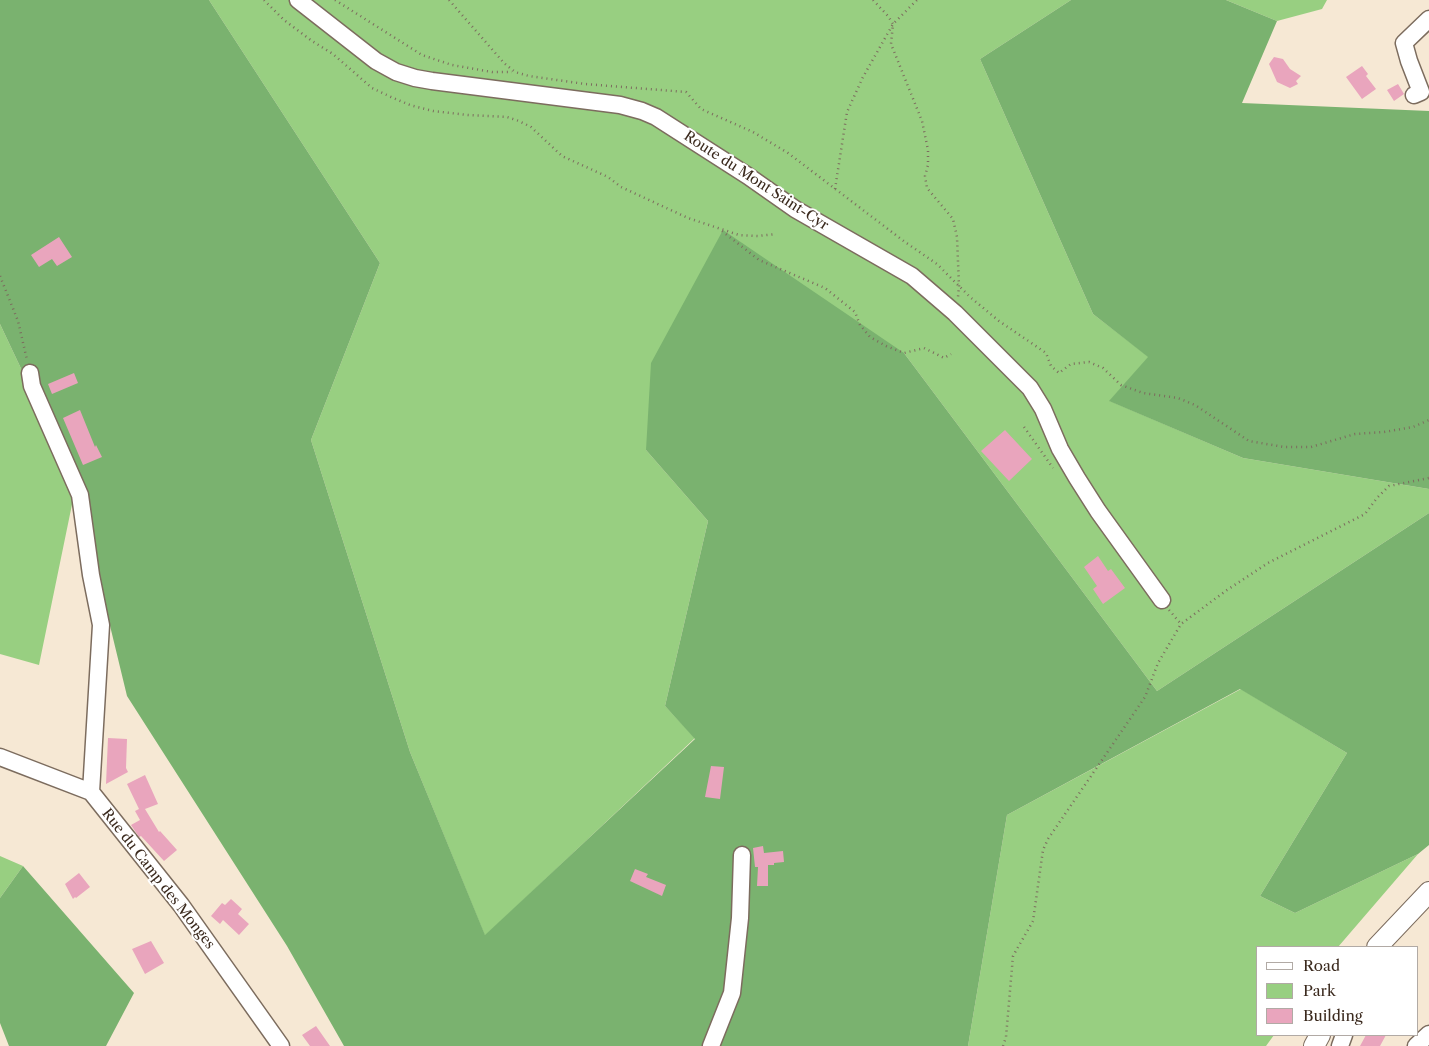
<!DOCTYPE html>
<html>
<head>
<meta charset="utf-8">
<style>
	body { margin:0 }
	#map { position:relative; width:1429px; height:1046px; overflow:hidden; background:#f6e8d4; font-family:"Libre Caslon Text",serif }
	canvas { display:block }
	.legend { position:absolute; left:1256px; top:946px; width:162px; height:90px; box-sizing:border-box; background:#fff; border:1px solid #b1aaa5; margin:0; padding:6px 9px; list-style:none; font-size:15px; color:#3b2a1e }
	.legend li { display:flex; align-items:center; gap:10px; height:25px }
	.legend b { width:25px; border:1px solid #b1aaa5 }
</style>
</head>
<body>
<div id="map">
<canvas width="1429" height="1046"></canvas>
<ul class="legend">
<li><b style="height:6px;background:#fff"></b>Road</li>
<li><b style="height:14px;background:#98cf81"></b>Park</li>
<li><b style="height:14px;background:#e9a5bd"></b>Building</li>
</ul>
</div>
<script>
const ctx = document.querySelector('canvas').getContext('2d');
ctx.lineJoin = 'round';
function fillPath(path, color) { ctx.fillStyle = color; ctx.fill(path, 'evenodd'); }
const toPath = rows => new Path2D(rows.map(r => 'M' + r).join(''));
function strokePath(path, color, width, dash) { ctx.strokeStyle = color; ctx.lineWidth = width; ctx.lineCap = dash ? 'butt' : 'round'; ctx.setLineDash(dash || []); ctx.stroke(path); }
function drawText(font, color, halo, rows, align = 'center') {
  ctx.font = font + ' "Libre Caslon Text",serif'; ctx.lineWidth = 4; ctx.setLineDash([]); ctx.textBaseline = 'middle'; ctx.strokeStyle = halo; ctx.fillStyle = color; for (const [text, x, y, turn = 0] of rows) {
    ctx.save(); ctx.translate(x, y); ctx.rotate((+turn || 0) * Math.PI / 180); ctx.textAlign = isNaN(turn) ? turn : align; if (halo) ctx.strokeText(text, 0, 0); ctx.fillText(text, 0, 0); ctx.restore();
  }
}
const green = toPath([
	[209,0,1071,0,980,59,1093,314,1149,357,1110,401,1243,458,1429,489,1429,513,1157,691,904,353,646,450,708,521,665,706,695,738,485,936,410,752,311,440,380,263],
	[1226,0,1327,0,1322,9,1277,21],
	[0,324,76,485,39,665,0,654],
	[1241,689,1347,753,1260,896,1295,913,1418,854,1338,947,1258,947,1258,1035,1274,1035,1266,1046,968,1046,1007,815],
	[0,856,23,866,0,898]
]);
const forest = toPath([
	[0,0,209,0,380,263,311,440,410,752,485,935,695,739,665,706,708,521,646,450,651,363,723,230,904,353,1157,691,1429,513,1429,845,1418,854,1295,913,1260,896,1347,753,1240,689,1007,815,968,1046,344,1046,287,946,127,696,76,485,0,324],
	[1071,0,1226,0,1277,21,1242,103,1429,111,1429,489,1243,458,1109,401,1148,357,1093,314,980,59],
	[23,866,134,993,106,1046,9,1046,0,1023,0,898]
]);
const building = toPath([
	[1274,57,1283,59,1290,69,1301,76,1296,81,1298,84,1290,88,1277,82,1269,64],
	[1362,66,1368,74,1366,76,1376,89,1362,99,1346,77],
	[1398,84,1404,94,1394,101,1387,90],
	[59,237,72,257,57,266,52,259,39,267,31,255],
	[74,373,78,383,52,394,48,384],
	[80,410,95,447,96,445,102,457,83,465,63,418],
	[1005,430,1032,459,1009,481,981,451],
	[1098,556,1108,571,1111,569,1125,588,1103,604,1093,589,1097,586,1084,567],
	[108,738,127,739,126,768,128,772,106,784],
	[711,766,724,767,720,799,705,797],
	[145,775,158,804,145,809,159,832,160,831,177,850,164,861,141,836,139,837,131,825,140,820,135,811,139,809,127,784],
	[763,846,764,853,783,851,784,862,774,863,774,865,768,865,768,886,757,886,758,867,755,867,753,848],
	[635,869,648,874,646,877,666,885,662,896,630,881],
	[79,873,90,887,76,898,75,897,73,899,65,884],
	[231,899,242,909,238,914,249,924,239,935,223,920,220,924,211,916,222,903,225,905],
	[151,941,164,963,145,974,132,949],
	[316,1026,330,1046,310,1046,302,1035],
	[1366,1035,1386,1035,1380,1046,1360,1046]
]);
const path = toPath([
	[264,0,284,20,312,41,333,54,372,88,391,97,410,105,433,111,468,115,507,117,519,121,531,127,562,156,608,177,621,187,688,218,739,235,758,236,776,234],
	[335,0,422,55,452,65,492,72,512,72],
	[449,0,504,63,515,72,529,76,585,84,686,92,701,109,753,132,788,153,905,242,937,264,970,297,999,321,1046,353,1051,366,1059,373,1071,364,1089,362,1103,368,1121,385,1143,393,1178,398,1195,405,1249,441,1284,447,1311,447,1355,434,1384,432,1413,427,1429,420],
	[873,0,888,16,893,24,891,44,922,121,928,150,928,165,925,176,927,188,953,219,957,237,959,286,958,297],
	[835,189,847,112,863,77,893,24,917,0],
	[722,231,759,260,825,288,855,312,860,325,870,337,886,346,904,353,924,348,944,358,951,354],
	[0,276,18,321,27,360],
	[1024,427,1053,468],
	[1169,610,1181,624],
	[1003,1046,1006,1037,1013,956,1033,921,1043,850,1048,839,1145,697,1158,663,1181,624,1227,590,1268,563,1365,514,1377,498,1389,486,1429,478]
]);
const minor = toPath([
	[298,0,376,61,396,72,415,78,432,81,620,105,642,111,656,117,748,176,795,209,912,276,955,313,1030,388,1043,409,1060,449,1077,478,1098,511,1162,600],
	[1414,95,1421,92,1409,61,1404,43,1429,19],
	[30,373,32,386,80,495,91,575,101,625,91,792],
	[0,757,91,792,181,905,281,1046],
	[711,1046,732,993,740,918,742,855],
	[1340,1046,1344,1035],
	[1416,1046,1429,1034]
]);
const major = toPath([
	[1377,947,1429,892],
	[1314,1046,1320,1035]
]);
const streetNames = [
	["Route du Mont Saint-Cyr",756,181,33],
	["Rue du Camp des Monges",158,879,52]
];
fillPath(green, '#98cf81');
fillPath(forest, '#7ab26f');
fillPath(building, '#e9a5bd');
strokePath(minor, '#7c6c5e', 19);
strokePath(major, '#7c6c5e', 22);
strokePath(path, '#7c6c5e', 2.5, [1, 4]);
strokePath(minor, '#fff', 16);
strokePath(major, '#fff', 20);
drawText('14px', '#3b2a1e', '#fff', streetNames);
</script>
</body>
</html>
